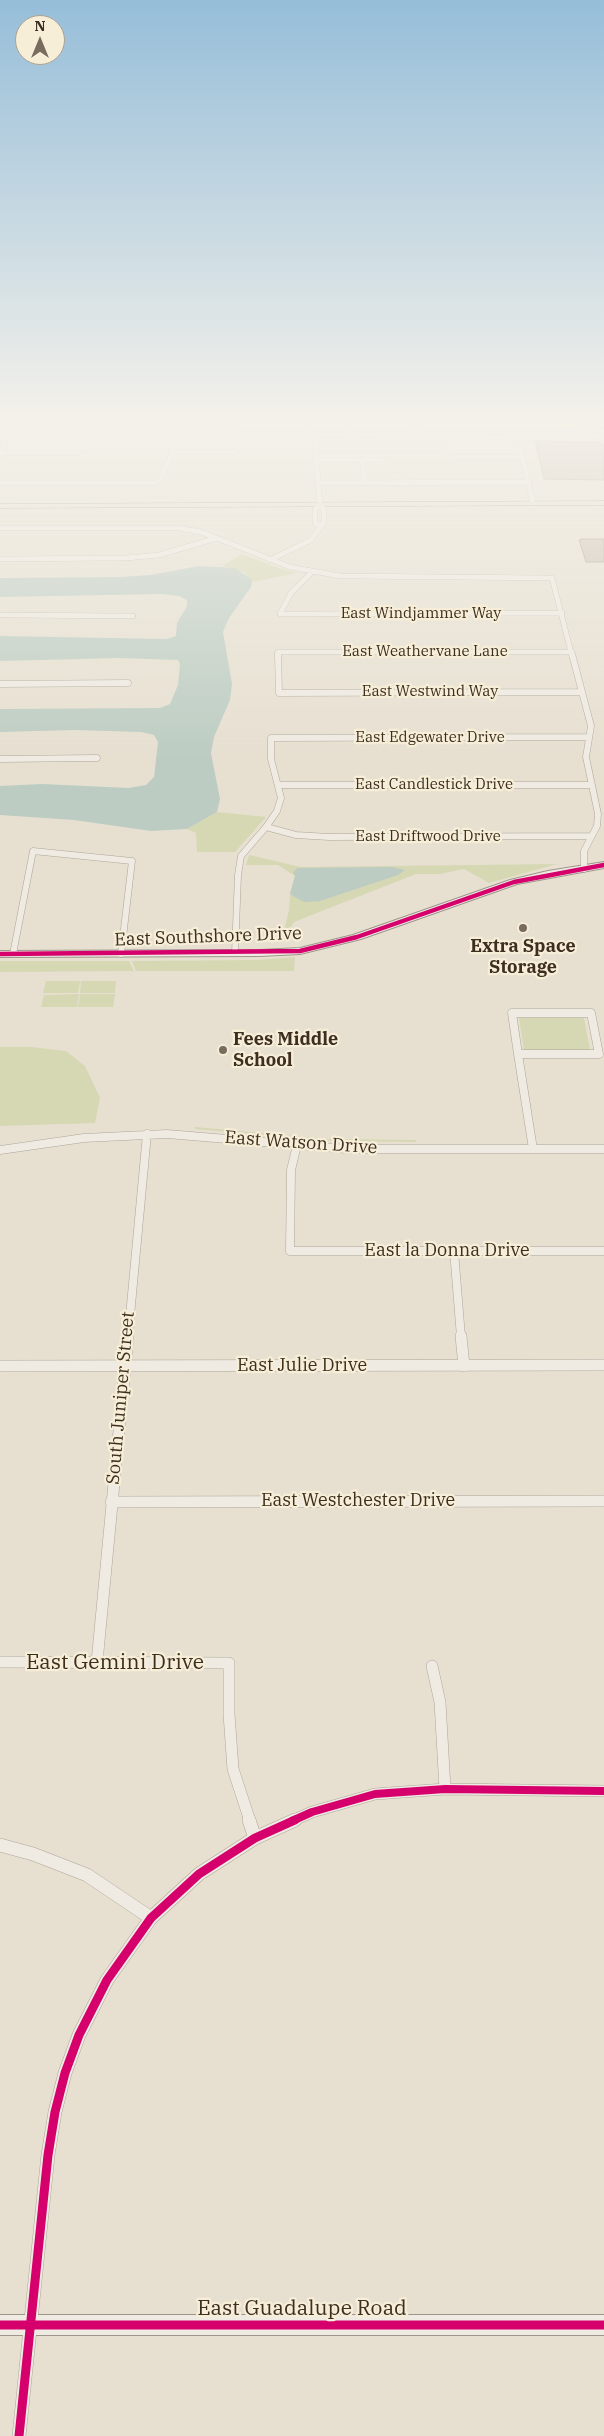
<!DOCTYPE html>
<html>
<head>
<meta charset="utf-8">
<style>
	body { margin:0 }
	#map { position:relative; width:604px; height:2436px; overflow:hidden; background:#e7e0d1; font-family:"IBM Plex Serif",serif }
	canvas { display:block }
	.north { position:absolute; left:15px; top:15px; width:50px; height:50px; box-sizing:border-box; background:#f7eed8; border:1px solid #ada18e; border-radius:50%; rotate:0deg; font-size:14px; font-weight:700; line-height:20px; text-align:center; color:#3d2e20 }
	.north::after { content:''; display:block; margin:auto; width:18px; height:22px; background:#786c5e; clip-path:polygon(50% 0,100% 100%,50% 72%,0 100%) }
</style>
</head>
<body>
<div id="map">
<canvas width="604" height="2436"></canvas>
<div class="north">N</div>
</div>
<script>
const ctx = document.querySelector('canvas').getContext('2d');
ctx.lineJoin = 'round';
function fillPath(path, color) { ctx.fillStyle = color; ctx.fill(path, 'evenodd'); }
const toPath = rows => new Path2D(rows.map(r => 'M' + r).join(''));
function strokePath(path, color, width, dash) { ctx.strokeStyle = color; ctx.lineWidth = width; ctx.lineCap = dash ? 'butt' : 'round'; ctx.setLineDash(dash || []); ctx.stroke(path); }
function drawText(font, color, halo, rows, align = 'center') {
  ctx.font = font + ' "IBM Plex Serif",serif'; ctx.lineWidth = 4.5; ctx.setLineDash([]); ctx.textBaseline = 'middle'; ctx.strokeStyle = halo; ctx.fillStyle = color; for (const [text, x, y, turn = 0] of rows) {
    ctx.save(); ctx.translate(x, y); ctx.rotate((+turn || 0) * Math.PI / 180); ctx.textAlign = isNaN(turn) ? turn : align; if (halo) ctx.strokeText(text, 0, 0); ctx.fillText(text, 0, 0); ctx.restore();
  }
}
const green = toPath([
	[242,554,276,567,297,573,253,582,243,572,222,566],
	[217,812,266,817,235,852,197,852,196,833,187,829],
	[249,855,301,867,557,864,489,883,464,869,440,874,416,874,294,922,281,944,289,910,290,894,295,876,278,865,246,865],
	[295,957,294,971,136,971,132,961,257,960],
	[0,961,129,961,134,971,0,972],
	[46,981,80,981,78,993,43,993],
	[81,981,116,981,115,993,80,993],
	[79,994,77,1007,41,1007,44,995],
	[80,994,115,994,113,1007,78,1007],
	[519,1018,584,1018,590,1050,524,1050],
	[0,1047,31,1047,66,1051,85,1066,100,1098,95,1123,0,1126],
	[195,1127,328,1139,416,1140,416,1142,337,1141,195,1129]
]);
const water = toPath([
	[199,566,235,568,252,580,251,587,229,618,223,632,232,684,230,700,214,737,211,753,220,799,217,812,187,829,151,831,74,820,0,815,0,786,42,784,129,788,146,785,154,777,158,742,154,735,141,732,75,730,0,732,0,709,160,708,170,704,178,685,180,664,178,660,119,658,0,661,0,636,167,639,176,636,177,623,187,606,187,600,179,596,162,594,0,597,0,578,121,577,150,575],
	[392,867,405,870,398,875,320,901,304,902,290,894,295,876,293,872,298,868]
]);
const building = toPath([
	[535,441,600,442,601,445,604,445,604,480,544,479,535,441],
	[582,539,604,539,604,562,586,562,579,540,582,539]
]);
const streetFar4 = toPath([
	[352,419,352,435],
	[411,419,413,434],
	[0,425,232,425],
	[517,433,533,503],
	[393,434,604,430],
	[314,435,380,435],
	[316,448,440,448],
	[171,452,235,452],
	[1,453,78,453],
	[0,456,12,419],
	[452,457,523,457],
	[316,460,383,460],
	[362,460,365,483],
	[0,483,155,483,160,480,186,422],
	[318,483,529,482],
	[320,504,315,510,315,523,320,526],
	[0,528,179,528,201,532,290,567,340,576,552,578,572,656],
	[0,559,127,558,159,555,217,538],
	[270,560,311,540,324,522,324,510,320,504,314,435,308,419],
	[312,572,291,593,280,614,562,613],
	[0,615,133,616],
	[278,656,278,652,572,652]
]);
const streetFar3 = toPath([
	[278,654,279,693,581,692],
	[572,654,591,726,586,757,598,814,597,826,584,851,584,869],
	[0,684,128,683],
	[0,759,97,758],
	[278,785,591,785],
	[266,827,296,835,329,837,591,836],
	[235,953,238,875,241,856,266,827,277,811,281,798,271,759,271,738,589,737],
	[13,954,33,851,132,861,121,954]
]);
const streetFar2 = toPath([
	[512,1013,591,1013,599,1054,518,1054,512,1013],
	[518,1054,533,1149],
	[297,1145,291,1170,290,1251,604,1251],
	[0,1150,84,1138,167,1134,347,1149,604,1149],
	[454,1251,461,1337],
	[128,1337,147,1134]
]);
const streetFar1 = toPath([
	[461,1336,464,1366],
	[0,1366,604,1365],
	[111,1502,604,1501],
	[0,1662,229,1663,229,1714,233,1769,250,1821],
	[97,1662,128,1336],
	[432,1666,440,1702,445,1789],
	[292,1821,312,1812,375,1794,445,1789,604,1791]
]);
const street = toPath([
	[249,1820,255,1838],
	[0,1845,33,1854,87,1875,151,1918],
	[19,2436,48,2155,55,2112,65,2073,79,2035,107,1980,151,1918,199,1874,255,1838,295,1820]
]);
const secondary = toPath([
	[604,862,604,868,517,884,361,939,300,954,260,956,0,957,0,951,260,950,300,948,353,935,510,880,548,871,604,862],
	[0,2315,604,2315,604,2335,0,2335,0,2315]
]);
const primary = toPath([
	[604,501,604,505,0,508,0,504,604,501]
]);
const cyclewayFar2 = toPath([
	[0,954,300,951,357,937,514,882,604,865]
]);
const cyclewayFar1 = toPath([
	[292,1821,312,1812,375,1794,445,1789,604,1791]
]);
const cycleway = toPath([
	[0,2325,604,2325],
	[19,2436,48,2155,55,2112,65,2073,79,2035,107,1980,151,1918,199,1874,255,1838,295,1820]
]);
const markers = [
	[523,928,5,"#786c5e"],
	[223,1050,5,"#786c5e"]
];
const farStreetnames = [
	["East Windjammer Way",421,614],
	["East Weathervane Lane",425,652],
	["East Westwind Way",430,692],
	["East Edgewater Drive",430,738],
	["East Candlestick Drive",434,785],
	["East Driftwood Drive",428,837]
];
const streetNames = [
	["East Southshore Drive",208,937,-2],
	["East Watson Drive",301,1143,4],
	["East la Donna Drive",447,1251],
	["East Julie Drive",302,1366],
	["South Juniper Street",121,1398,-85],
	["East Westchester Drive",358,1501]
];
const poiNames = [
	["Extra Space",523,947],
	["Storage",523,968],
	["Fees Middle",233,1040,"left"],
	["School",233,1061,"left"]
];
const nearStreetnames = [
	["East Gemini Drive",115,1663],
	["East Guadalupe Road",302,2309]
];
fillPath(green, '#d6d7b3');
fillPath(water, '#bcccc2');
fillPath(building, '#cbbfb2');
strokePath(building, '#a89c90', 1);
strokePath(streetFar4, '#ada599', 5.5);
strokePath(streetFar3, '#ada599', 7);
strokePath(streetFar2, '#ada599', 9);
strokePath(streetFar1, '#ada599', 12);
strokePath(street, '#ada599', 14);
strokePath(secondary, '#9c958a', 2);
strokePath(primary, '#928b80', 1);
strokePath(streetFar4, '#efebe3', 5);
strokePath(streetFar3, '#efebe3', 6);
strokePath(streetFar2, '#efebe3', 8);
strokePath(streetFar1, '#efebe3', 11);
strokePath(street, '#efebe3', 13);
fillPath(secondary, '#efebe3');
fillPath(primary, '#e6e1d4');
strokePath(cyclewayFar2, '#d6006c', 4.5);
strokePath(cyclewayFar1, '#d6006c', 8);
strokePath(cycleway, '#d6006c', 9);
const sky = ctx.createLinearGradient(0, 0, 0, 760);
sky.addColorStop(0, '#96bed9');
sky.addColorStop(0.55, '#f4f1ea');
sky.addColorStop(1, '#f4f1ea00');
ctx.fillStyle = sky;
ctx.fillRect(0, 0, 604, 760);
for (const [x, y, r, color] of markers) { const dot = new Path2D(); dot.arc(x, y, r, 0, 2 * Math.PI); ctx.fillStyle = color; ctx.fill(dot); strokePath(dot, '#f7eed8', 2); }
drawText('15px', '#3d2e20', '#f7eed8', farStreetnames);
drawText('18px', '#3d2e20', '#f7eed8', streetNames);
drawText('bold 18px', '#3d2e20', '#f7eed8', poiNames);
drawText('21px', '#3d2e20', '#f7eed8', nearStreetnames);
</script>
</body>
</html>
